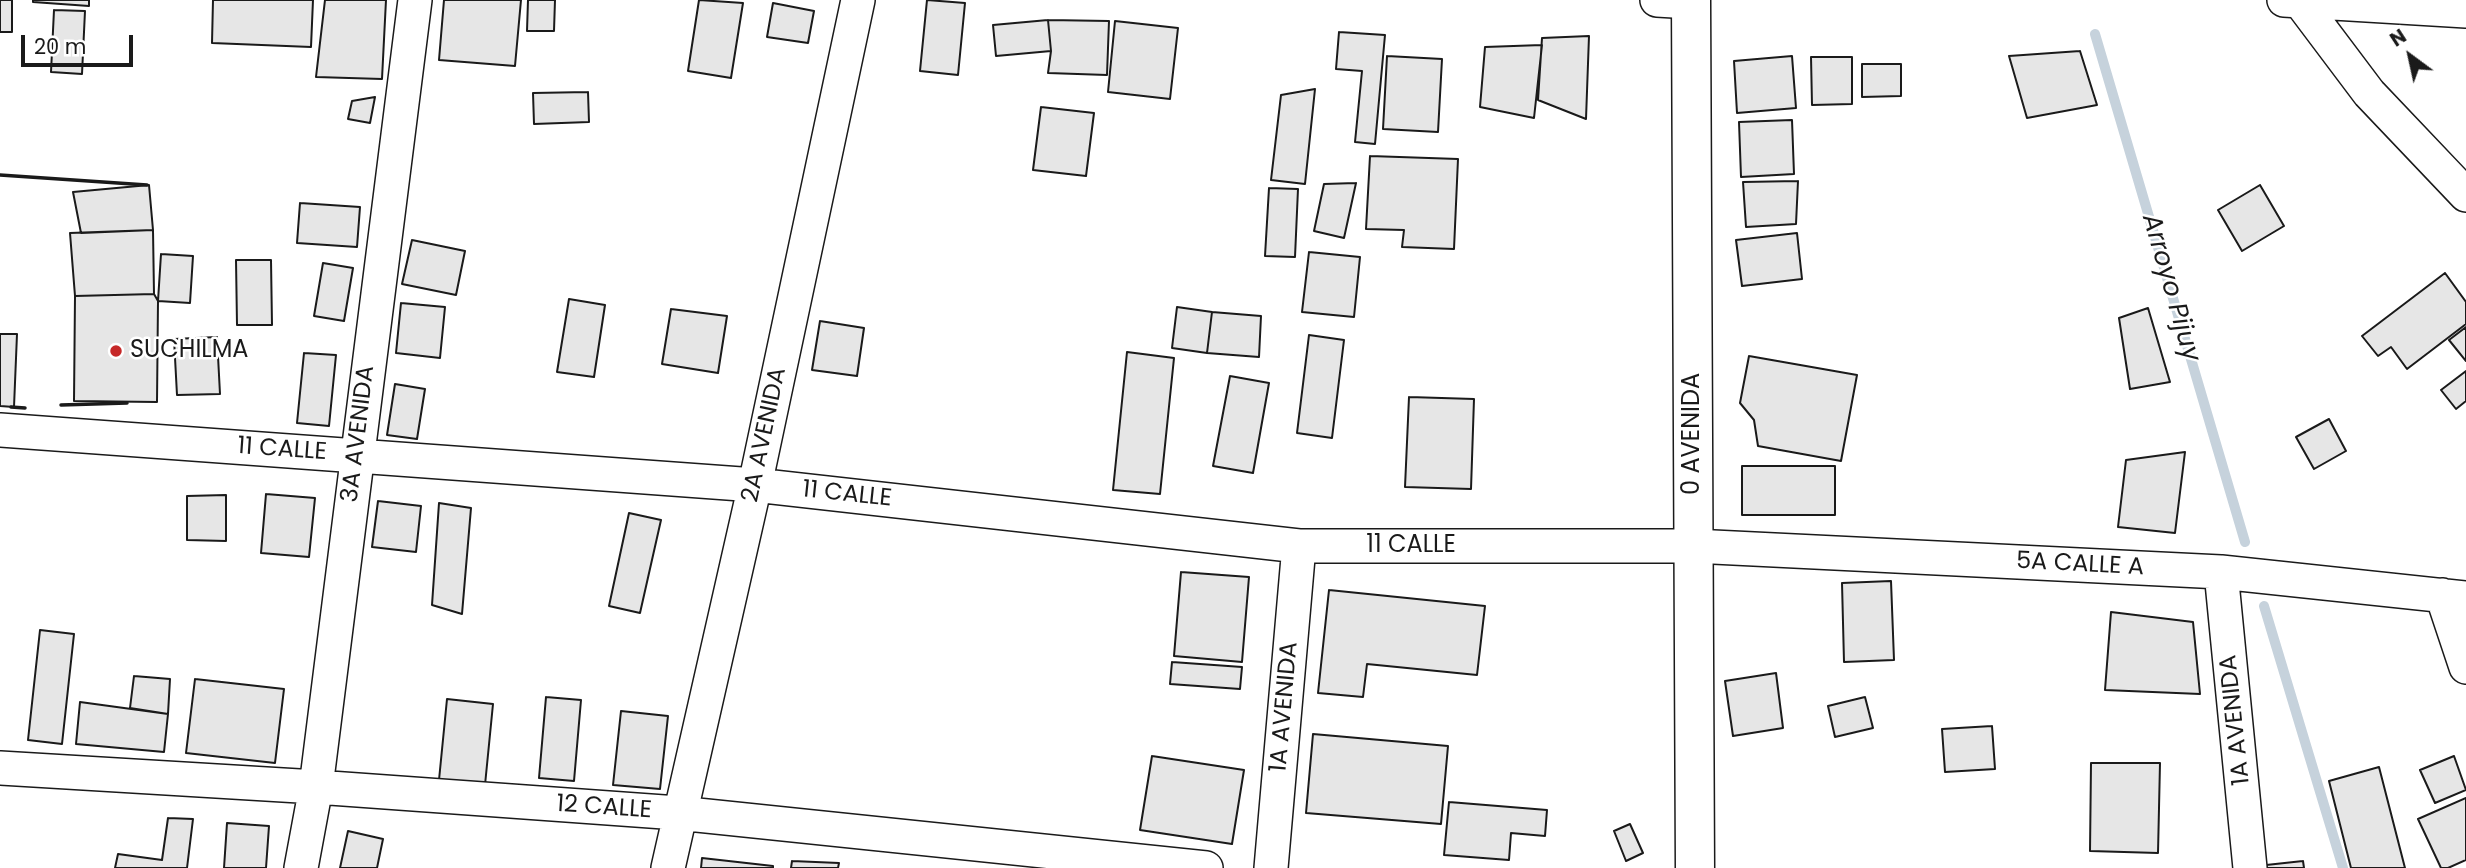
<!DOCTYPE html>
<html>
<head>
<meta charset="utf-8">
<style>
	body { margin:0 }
	#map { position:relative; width:2466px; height:868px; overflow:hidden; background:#fff; font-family:Poppins,sans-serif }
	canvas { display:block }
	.north { position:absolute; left:2375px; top:21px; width:70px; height:70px; -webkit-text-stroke:5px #fff; paint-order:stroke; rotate:327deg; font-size:19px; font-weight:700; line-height:28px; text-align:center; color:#1a1a1a }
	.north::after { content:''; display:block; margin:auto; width:24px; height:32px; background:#1a1a1a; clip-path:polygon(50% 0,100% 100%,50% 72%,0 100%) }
	.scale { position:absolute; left:21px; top:35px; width:112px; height:32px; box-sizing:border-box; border:4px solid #1a1a1a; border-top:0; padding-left:9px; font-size:21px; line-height:24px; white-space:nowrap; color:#1a1a1a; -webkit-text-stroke:5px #fff; paint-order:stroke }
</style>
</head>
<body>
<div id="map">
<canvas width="2466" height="868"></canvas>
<div class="north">N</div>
<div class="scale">20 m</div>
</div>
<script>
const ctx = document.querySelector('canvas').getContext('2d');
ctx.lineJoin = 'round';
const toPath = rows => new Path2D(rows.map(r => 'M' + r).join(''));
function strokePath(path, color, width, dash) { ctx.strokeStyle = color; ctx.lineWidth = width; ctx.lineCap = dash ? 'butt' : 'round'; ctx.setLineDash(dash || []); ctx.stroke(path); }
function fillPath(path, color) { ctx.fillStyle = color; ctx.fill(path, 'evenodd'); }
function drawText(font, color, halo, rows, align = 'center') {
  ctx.font = font + ' Poppins,sans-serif'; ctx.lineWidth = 5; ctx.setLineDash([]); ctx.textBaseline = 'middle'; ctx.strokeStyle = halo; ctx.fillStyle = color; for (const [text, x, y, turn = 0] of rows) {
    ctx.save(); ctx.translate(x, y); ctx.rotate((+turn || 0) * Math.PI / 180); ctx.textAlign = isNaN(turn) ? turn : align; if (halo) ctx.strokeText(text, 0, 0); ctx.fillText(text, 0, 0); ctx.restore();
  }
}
const stream = toPath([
	[2095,34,2245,542],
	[2264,606,2343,868]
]);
const building = toPath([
	[0,0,12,0,12,32,0,32,0,0],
	[33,0,89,0,89,6,33,2,33,0],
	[213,0,313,0,311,47,212,43,213,0],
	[325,0,386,0,382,79,316,77,325,0],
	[444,0,521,0,515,66,439,60,444,0],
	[528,0,555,0,554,31,527,31,528,0],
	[699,0,743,3,731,78,688,71,699,0],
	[927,0,965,3,958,75,920,71,927,0],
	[773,3,814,11,808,43,767,37,773,3],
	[54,10,85,11,82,74,51,72,54,10],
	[1048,20,1109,21,1107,75,1048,73,1051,51,1048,20],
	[1048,20,1051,51,996,56,993,25,1048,20],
	[1115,21,1178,28,1170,99,1108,92,1115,21],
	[1339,32,1385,35,1375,144,1355,142,1362,71,1336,69,1339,32],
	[1589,36,1586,119,1538,100,1542,38,1589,36],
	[1542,45,1534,118,1480,107,1485,47,1542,45],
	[2080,51,2097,105,2027,118,2009,56,2080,51],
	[1387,56,1442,59,1438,132,1383,129,1387,56],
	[1792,56,1796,108,1737,113,1734,61,1792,56],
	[1811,57,1852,57,1852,104,1812,105,1811,57],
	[1862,64,1901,64,1901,96,1862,97,1862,64],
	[1315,89,1305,184,1271,180,1281,95,1315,89],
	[588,92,589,122,534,124,533,93,588,92],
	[375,97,370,123,348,119,352,101,375,97],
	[1041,107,1094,113,1086,176,1033,170,1041,107],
	[1792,120,1794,174,1741,177,1739,122,1792,120],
	[1370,156,1458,159,1454,249,1402,247,1404,230,1366,229,1370,156],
	[1798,181,1796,224,1746,227,1743,182,1798,181],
	[1356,183,1344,238,1314,231,1324,184,1356,183],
	[149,185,153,230,81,233,73,192,149,185],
	[2260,185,2284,226,2242,251,2218,210,2260,185],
	[1269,188,1298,189,1295,257,1265,256,1269,188],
	[300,203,360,207,357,247,297,243,300,203],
	[153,230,154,294,75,296,70,233,153,230],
	[1797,233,1802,279,1742,286,1736,240,1797,233],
	[412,240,465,251,456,295,402,284,412,240],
	[1309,252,1360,257,1354,317,1302,312,1309,252],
	[161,254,193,256,190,303,158,301,161,254],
	[236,260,271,260,272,325,237,325,236,260],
	[323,263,353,268,344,321,314,316,323,263],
	[2445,273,2466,302,2466,324,2407,369,2391,347,2378,356,2362,336,2445,273],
	[154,294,158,301,157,402,74,401,75,296,154,294],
	[569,299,605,305,594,377,557,372,569,299],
	[401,303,445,307,440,358,396,353,401,303],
	[1177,307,1212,312,1207,353,1172,348,1177,307],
	[2148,308,2170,382,2130,389,2119,318,2148,308],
	[671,309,727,316,718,373,662,364,671,309],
	[1212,312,1261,316,1259,357,1207,353,1212,312],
	[820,321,864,328,857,376,812,370,820,321],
	[2466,327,2466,361,2449,340,2466,327],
	[0,334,17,334,14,407,0,406,0,334],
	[1309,335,1344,340,1332,438,1297,433,1309,335],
	[217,337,220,394,177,395,174,339,217,337],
	[1127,352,1174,358,1160,494,1113,490,1127,352],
	[304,353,336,355,329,426,297,423,304,353],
	[1749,356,1857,375,1841,461,1758,446,1754,420,1740,403,1749,356],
	[2466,371,2466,401,2456,409,2441,390,2466,371],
	[1230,376,1269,383,1253,473,1213,466,1230,376],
	[395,384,425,389,417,439,387,435,395,384],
	[1409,397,1474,399,1471,489,1405,487,1409,397],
	[2329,419,2346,451,2314,469,2296,437,2329,419],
	[2185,452,2175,533,2118,527,2126,460,2185,452],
	[1742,466,1835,466,1835,515,1742,515,1742,466],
	[266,494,315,498,309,557,261,553,266,494],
	[226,495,226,541,187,540,187,496,226,495],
	[378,501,421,506,416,552,372,547,378,501],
	[439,503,471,508,462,614,432,605,439,503],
	[629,513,661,520,640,613,609,606,629,513],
	[1181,572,1249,577,1242,662,1174,656,1181,572],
	[1891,581,1894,660,1844,662,1842,583,1891,581],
	[1329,590,1485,606,1477,675,1367,664,1363,697,1318,693,1329,590],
	[2111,612,2193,622,2200,694,2105,690,2111,612],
	[40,630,74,634,62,744,28,740,40,630],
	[1172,662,1242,667,1240,689,1170,684,1172,662],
	[1776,673,1783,728,1733,736,1725,681,1776,673],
	[134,676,170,679,168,714,130,708,134,676],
	[195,679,284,689,275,763,186,753,195,679],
	[546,697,581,700,574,781,539,778,546,697],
	[1865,697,1873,728,1835,737,1828,706,1865,697],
	[447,699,493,704,485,785,439,780,447,699],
	[80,702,168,714,164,752,76,744,80,702],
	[621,711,668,716,660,789,613,785,621,711],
	[1992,726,1995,769,1945,772,1942,729,1992,726],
	[1313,734,1448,746,1441,824,1306,813,1313,734],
	[1152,756,1244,770,1232,844,1140,830,1152,756],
	[2454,756,2466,790,2435,803,2420,770,2454,756],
	[2091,763,2160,763,2158,853,2090,851,2091,763],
	[2379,767,2405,868,2351,868,2329,781,2379,767],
	[2466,798,2466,860,2448,868,2441,868,2418,819,2466,798],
	[1449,802,1547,810,1545,836,1511,833,1509,860,1444,855,1449,802],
	[168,818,193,819,187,868,115,868,118,854,162,860,168,818],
	[227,823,269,826,266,868,224,868,227,823],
	[1630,824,1643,853,1626,861,1614,831,1630,824],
	[348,831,383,839,377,868,340,868,348,831],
	[702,858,773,866,773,868,701,868,702,858],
	[792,861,839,863,838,868,791,868,792,861],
	[2303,861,2304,868,2257,868,2257,866,2303,861]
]);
const street = toPath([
	[1657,0,1691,2],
	[2284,0,2466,11],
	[2299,0,2369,93,2466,195],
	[0,430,755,485,1299,546,1693,546,2221,572,2466,598],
	[2221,572,2250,868],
	[2442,595,2466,667],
	[0,768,316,787,678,813,1206,868],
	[301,868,316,787,415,0],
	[668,868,755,485,858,0],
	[1271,868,1299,546]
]);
const secondary = toPath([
	[1691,0,1695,868]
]);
const wall = toPath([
	[0,175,147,185],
	[61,405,127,403],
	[11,407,25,408]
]);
const markers = [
	[116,351,7,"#c62828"]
];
const poiNames = [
	["SUCHILMA",130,351]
];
const streetNames = [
	["3A AVENIDA",359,434,-83],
	["0 AVENIDA",1693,434,-90],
	["2A AVENIDA",765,435,-78],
	["11 CALLE",282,450,4],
	["11 CALLE",847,495,6],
	["11 CALLE",1411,546],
	["5A CALLE A",2080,565,3],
	["1A AVENIDA",1285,707,-85],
	["1A AVENIDA",2236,720,-96],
	["12 CALLE",604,808,4]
];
const waterNames = [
	["Arroyo Pijuy",2170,288,74]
];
strokePath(stream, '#c6d2dc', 10);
fillPath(building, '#e6e6e6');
strokePath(building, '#1a1a1a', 2);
strokePath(street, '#1a1a1a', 36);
strokePath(secondary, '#1a1a1a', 41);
strokePath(street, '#fff', 33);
strokePath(secondary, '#fff', 38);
strokePath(wall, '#1a1a1a', 3.5);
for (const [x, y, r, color] of markers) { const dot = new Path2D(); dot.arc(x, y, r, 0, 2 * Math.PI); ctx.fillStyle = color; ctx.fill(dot); strokePath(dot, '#fff', 2.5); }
drawText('24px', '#1a1a1a', '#fff', poiNames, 'left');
drawText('24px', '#1a1a1a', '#fff', streetNames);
drawText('italic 26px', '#1a1a1a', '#fff', waterNames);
</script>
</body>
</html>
